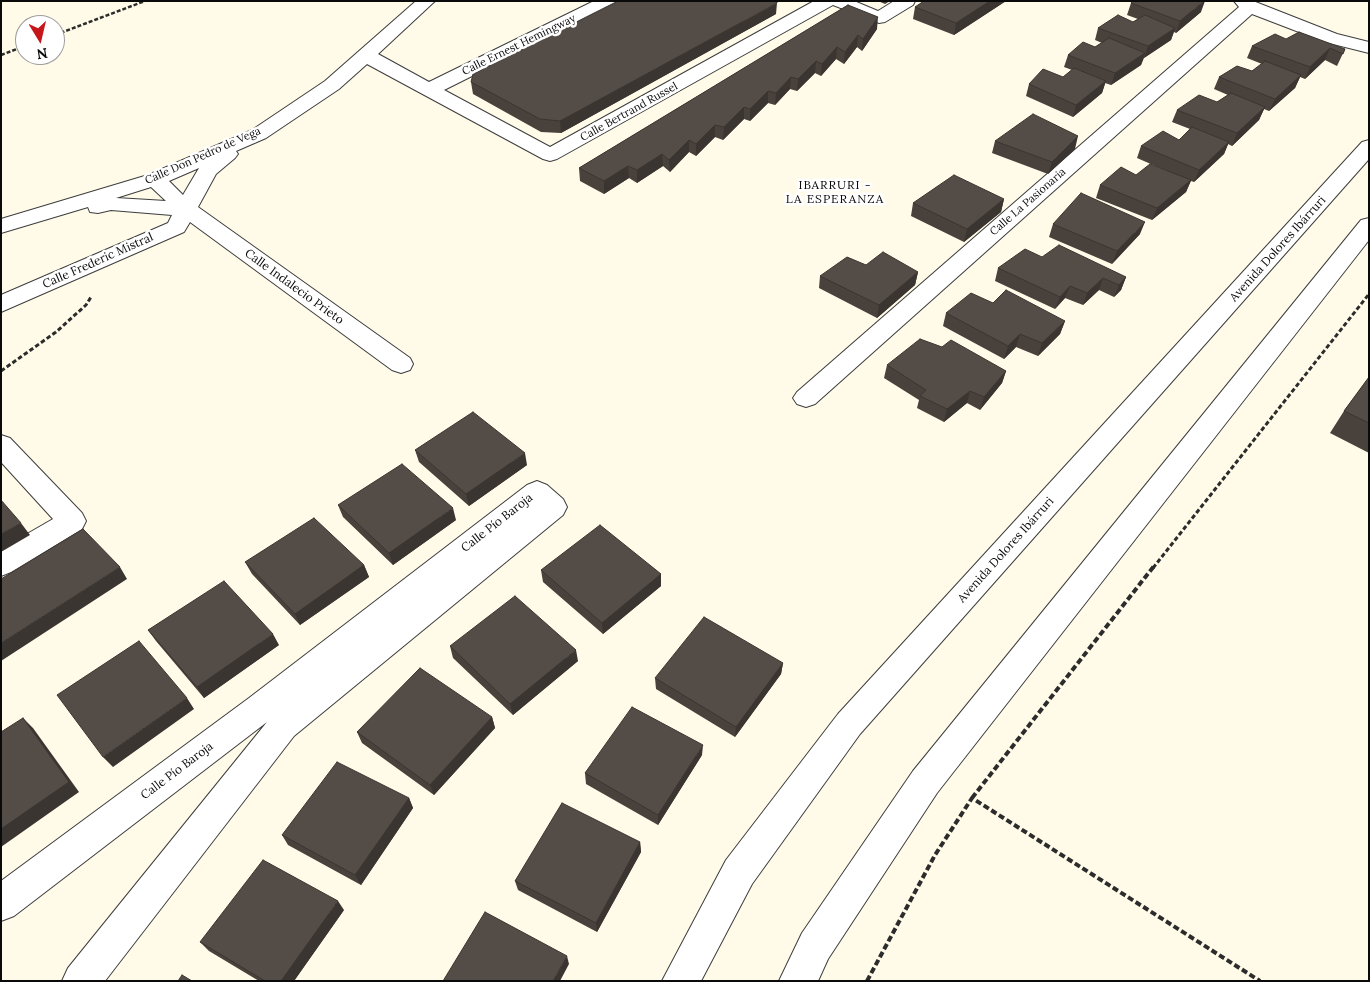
<!DOCTYPE html>
<html>
<head>
<meta charset="utf-8">
<style>
	body { margin:0 }
	#map { position:relative; width:1370px; height:982px; overflow:hidden; background:#fffbe8; font-family:Lora,serif }
	canvas { display:block }
	.frame { position:absolute; inset:0; border:2px solid #0a0a0a; pointer-events:none }
	.north { position:absolute; left:15px; top:15px; width:50px; height:50px; box-sizing:border-box; background:#fff; border:1px solid #9d9d9d; border-radius:50%; rotate:171deg; font-size:14px; font-weight:700; line-height:20px; text-align:center; color:#0a0a0a }
	.north::after { content:''; display:block; margin:auto; width:18px; height:22px; background:#c7161a; clip-path:polygon(50% 0,100% 100%,50% 72%,0 100%) }
</style>
</head>
<body>
<div id="map">
<canvas width="1370" height="982"></canvas>
<div class="frame"></div>
<div class="north">N</div>
</div>
<script>
const ctx = document.querySelector('canvas').getContext('2d');
ctx.lineJoin = 'round';
const toPath = rows => new Path2D(rows.map(r => 'M' + r).join(''));
function strokePath(path, color, width, dash) { ctx.strokeStyle = color; ctx.lineWidth = width; ctx.lineCap = dash ? 'butt' : 'round'; ctx.setLineDash(dash || []); ctx.stroke(path); }
function fillPath(path, color) { ctx.fillStyle = color; ctx.fill(path, 'evenodd'); }
function drawText(font, color, halo, rows, align = 'center') {
  ctx.font = font + ' Lora,serif'; ctx.lineWidth = 5; ctx.setLineDash([]); ctx.textBaseline = 'middle'; ctx.strokeStyle = halo; ctx.fillStyle = color; for (const [text, x, y, turn = 0] of rows) {
    ctx.save(); ctx.translate(x, y); ctx.rotate((+turn || 0) * Math.PI / 180); ctx.textAlign = isNaN(turn) ? turn : align; if (halo) ctx.strokeText(text, 0, 0); ctx.fillText(text, 0, 0); ctx.restore();
  }
}
const pathFar2 = toPath([
	[55,35,145,1],
	[1,55,25,46]
]);
const pathFar1 = toPath([
	[1,371,56,332,86,305,91,297],
	[1153,568,1369,294]
]);
const path = toPath([
	[972,798,1154,566],
	[867,981,935,855,972,798,1260,981]
]);
const minor = toPath([
	[416,1,435,1,378,54,429,82,594,1,616,1,614,5,444,90,550,147,814,1,854,1,878,11,894,1,915,1,913,5,885,22,879,23,833,5,557,159,550,161,543,159,367,64,339,89,266,138,236,151,238,154,235,158,216,174,198,207,410,358,413,364,410,370,401,373,392,370,190,222,184,232,1,312,1,295,168,223,172,215,111,210,98,213,90,212,88,207,1,233,1,219,148,175,252,130,325,81,416,1],
	[199,168,183,195,169,181,199,168],
	[151,187,166,201,116,198,151,187],
	[1234,1,1253,1,1337,34,1369,42,1369,53,1325,42,1252,14,815,404,806,407,797,404,793,398,797,392,1239,7,1234,1],
	[1369,140,1369,159,860,734,752,884,701,981,662,981,726,860,838,714,1362,142,1369,140],
	[1369,218,1369,240,937,793,828,959,818,981,779,981,802,933,913,771,1361,220,1369,218],
	[1,435,10,438,82,513,86,521,82,529,11,572,1,576,1,549,53,519,1,462,1,435],
	[537,481,547,485,563,499,567,507,563,515,294,736,105,981,62,981,68,968,267,722,14,916,1,921,1,881,249,698,527,485,537,481]
]);
const wall = toPath([
	[878,1,890,1,885,4],
	[1006,1,954,35,913,19,915,7],
	[1131,3,1201,12,1176,33,1174,32,1171,40,1144,58,1141,65,1111,85,1105,83,1102,93,1073,117,1026,96,1029,84,1063,77,1072,70,1064,67,1068,55,1095,47,1102,43,1095,40,1098,28,1133,22,1138,19,1127,15],
	[848,5,877,29,862,51,857,47,844,64,836,59,821,76,815,73,797,91,790,89,775,105,768,103,750,121,744,119,723,140,715,137,696,156,689,152,670,172,663,166,637,183,629,178,604,194,580,181,579,168],
	[776,14,561,133,541,132,473,94,471,82],
	[1286,39,1345,49,1337,66,1325,60,1305,79,1300,77,1295,88,1269,111,1264,109,1259,120,1232,146,1228,144,1224,154,1194,182,1191,181,1186,192,1152,220,1096,198,1100,185,1136,175,1167,171,1137,158,1141,146,1179,140,1190,129,1172,122,1177,110,1217,102,1228,95,1214,89,1219,77,1252,71,1262,64,1247,58,1252,46],
	[995,141,1075,149,1048,174,992,153],
	[1004,199,1001,212,964,242,911,216,913,203],
	[1053,224,1140,234,1112,264,1049,237],
	[1042,257,1126,277,1121,290,1114,297,1099,290,1083,305,1065,298,1055,309,995,281,998,268],
	[866,265,918,272,915,285,877,318,819,288,820,276],
	[993,303,1065,321,1060,334,1038,356,1016,347,1004,359,943,326,946,313],
	[887,365,1006,371,1002,383,980,410,967,403,944,422,917,408,919,400,884,378],
	[1369,377,1369,453,1330,433,1344,411],
	[415,450,527,465,469,506,419,462],
	[338,505,456,520,393,565,343,517],
	[245,562,364,565,369,577,300,625,252,574],
	[541,570,661,574,661,586,603,634,543,582],
	[148,630,279,645,204,698,156,641],
	[450,646,578,661,513,715,453,658],
	[783,663,781,674,735,737,656,689,655,678],
	[492,717,495,728,434,795,362,743,357,732],
	[702,755,658,825,586,784,585,773],
	[409,798,413,808,361,885,288,845,282,835],
	[640,842,641,852,597,932,518,890,515,881],
	[344,910,294,981,259,981,209,951,200,942]
]);
const shadedWall = toPath([
	[990,1,1006,1,954,35,956,23],
	[1204,1,1205,1,1201,12,1176,33,1180,21],
	[777,3,776,14,561,133,560,121],
	[878,17,877,29,862,51,863,39],
	[1175,28,1171,40,1144,58,1148,46],
	[858,35,857,47,844,64,845,52],
	[837,47,836,59,821,76,822,64],
	[1330,48,1325,60,1305,79,1310,67],
	[1145,53,1141,65,1111,85,1115,73],
	[816,61,815,73,797,91,798,79],
	[1301,75,1295,88,1269,111,1275,99],
	[791,77,790,89,775,105,776,93],
	[1106,81,1102,93,1073,117,1076,105],
	[768,91,768,103,750,121,750,109],
	[744,107,744,119,723,140,724,127],
	[1265,107,1259,120,1232,146,1237,133],
	[715,125,715,137,696,156,696,144],
	[1078,136,1075,149,1048,174,1052,162],
	[689,140,689,152,670,172,669,160],
	[1229,142,1224,154,1194,182,1199,170],
	[662,154,663,166,637,183,637,170],
	[628,166,629,178,604,194,604,181],
	[1191,180,1186,192,1152,220,1157,208],
	[1004,199,1001,212,964,242,967,229],
	[1145,222,1140,234,1112,264,1117,251],
	[918,272,915,285,877,318,879,305],
	[1126,277,1121,290,1114,297,1119,285],
	[1103,278,1099,290,1083,305,1087,293],
	[1070,286,1065,298,1055,309,1060,297],
	[1065,321,1060,334,1038,356,1042,343],
	[1020,334,1016,347,1004,359,1008,346],
	[1006,371,1002,383,980,410,984,397],
	[970,391,967,403,944,422,947,409],
	[525,453,527,465,469,506,466,494],
	[453,508,456,520,393,565,389,553],
	[21,523,30,535,1,552,1,534],
	[364,565,369,577,300,625,295,614],
	[120,567,127,579,1,661,1,643],
	[661,574,661,586,603,634,602,623],
	[273,634,279,645,204,698,197,687],
	[576,650,578,661,513,715,510,704],
	[783,663,781,674,735,737,736,727],
	[187,698,194,709,113,767,103,757],
	[492,717,495,728,434,795,430,785],
	[23,718,33,728,79,792,1,847,1,829],
	[703,745,702,755,658,825,658,815],
	[409,798,413,808,361,885,355,875],
	[640,842,641,852,597,932,596,923],
	[338,901,344,910,294,981,281,981],
	[567,956,569,964,560,981,553,981]
]);
const building = toPath([
	[618,1,777,1,777,3,560,121,540,119,471,82,473,74,618,1],
	[924,1,990,1,956,23,915,7,924,1],
	[1133,1,1204,1,1180,21,1131,3,1133,1],
	[848,5,878,17,863,39,858,35,845,52,837,47,822,64,816,61,798,79,791,77,776,93,768,91,750,109,744,107,724,127,715,125,696,144,689,140,669,160,662,154,637,170,628,166,604,181,579,168,848,5],
	[1118,15,1133,22,1145,15,1175,28,1148,46,1098,28,1118,15],
	[1299,32,1345,49,1343,54,1330,48,1310,67,1252,46,1275,34,1286,39,1299,32],
	[1109,38,1145,53,1115,73,1068,55,1083,42,1095,47,1109,38],
	[1265,61,1301,75,1275,99,1219,77,1237,66,1252,71,1265,61],
	[1074,68,1106,81,1076,105,1029,84,1043,69,1063,77,1074,68],
	[1231,93,1265,107,1237,133,1177,110,1199,95,1217,102,1231,93],
	[1033,114,1078,136,1052,162,995,141,1033,114],
	[1192,127,1229,142,1199,170,1141,146,1163,131,1179,140,1192,127],
	[1150,164,1191,180,1157,208,1100,185,1121,167,1136,175,1150,164],
	[954,175,1004,199,967,229,913,203,954,175],
	[1081,193,1145,222,1117,251,1053,224,1081,193],
	[1059,245,1126,277,1119,285,1103,278,1087,293,1070,286,1060,297,998,268,1025,249,1042,257,1059,245],
	[883,252,918,272,879,305,820,276,847,257,866,265,883,252],
	[1006,290,1065,321,1042,343,1020,334,1008,346,946,313,971,293,993,303,1006,290],
	[920,339,942,347,951,340,1006,371,984,397,970,391,947,409,920,396,926,390,887,365,920,339],
	[1369,377,1369,423,1344,411,1369,377],
	[473,412,525,453,466,494,415,450,473,412],
	[402,464,453,508,389,553,338,505,402,464],
	[1,500,21,523,1,534,1,500],
	[314,518,364,565,295,614,245,562,314,518],
	[600,525,661,574,602,623,541,570,600,525],
	[83,529,120,567,1,643,1,579,83,529],
	[224,581,273,634,197,687,148,630,224,581],
	[515,596,576,650,510,704,450,646,515,596],
	[704,617,783,663,736,727,655,678,704,617],
	[139,641,187,698,103,757,57,695,139,641],
	[420,668,492,717,430,785,357,732,420,668],
	[632,707,703,745,658,815,585,773,632,707],
	[23,718,69,782,1,829,1,732,23,718],
	[337,762,409,798,355,875,282,835,337,762],
	[562,803,640,842,596,923,515,881,562,803],
	[263,860,338,901,281,981,265,981,200,942,263,860],
	[485,912,567,956,553,981,443,981,485,912],
	[182,975,192,981,178,981,182,975]
]);
const farStreetnames = [
	["Calle Ernest Hemingway",519,45,-26],
	["Calle Bertrand Russel",629,112,-29],
	["Calle Don Pedro de Vega",203,156,-24],
	["Calle La Pasionaria",1028,202,-41]
];
const farQuarternames = [
	["IBARRURI -",835,186],
	["LA ESPERANZA",835,200]
];
const streetNames = [
	["Avenida Dolores Ibárruri",1278,249,-48],
	["Calle Frederic Mistral",98,261,-24],
	["Calle Indalecio Prieto",294,287,36],
	["Calle Pío Baroja",497,523,-38],
	["Avenida Dolores Ibárruri",1006,550,-48],
	["Calle Pío Baroja",177,771,-37]
];
strokePath(minor, '#3d3d3d', 2);
strokePath(pathFar2, '#2c2c2c', 2.5, [4, 2]);
strokePath(pathFar1, '#2c2c2c', 3, [4.5, 2.5]);
strokePath(path, '#2c2c2c', 4, [6, 3]);
fillPath(minor, '#fff');
fillPath(wall, '#48413c');
fillPath(shadedWall, '#3b3531');
fillPath(building, '#544c46');
strokePath(building, '#3b3531', 1);
drawText('11px', '#0a0a0a', '#fff', farStreetnames);
ctx.letterSpacing = '1px';
drawText('12px', '#0a0a0a', '#fff', farQuarternames);
ctx.letterSpacing = '0px';
drawText('12px', '#0a0a0a', '#fff', streetNames);
</script>
</body>
</html>
